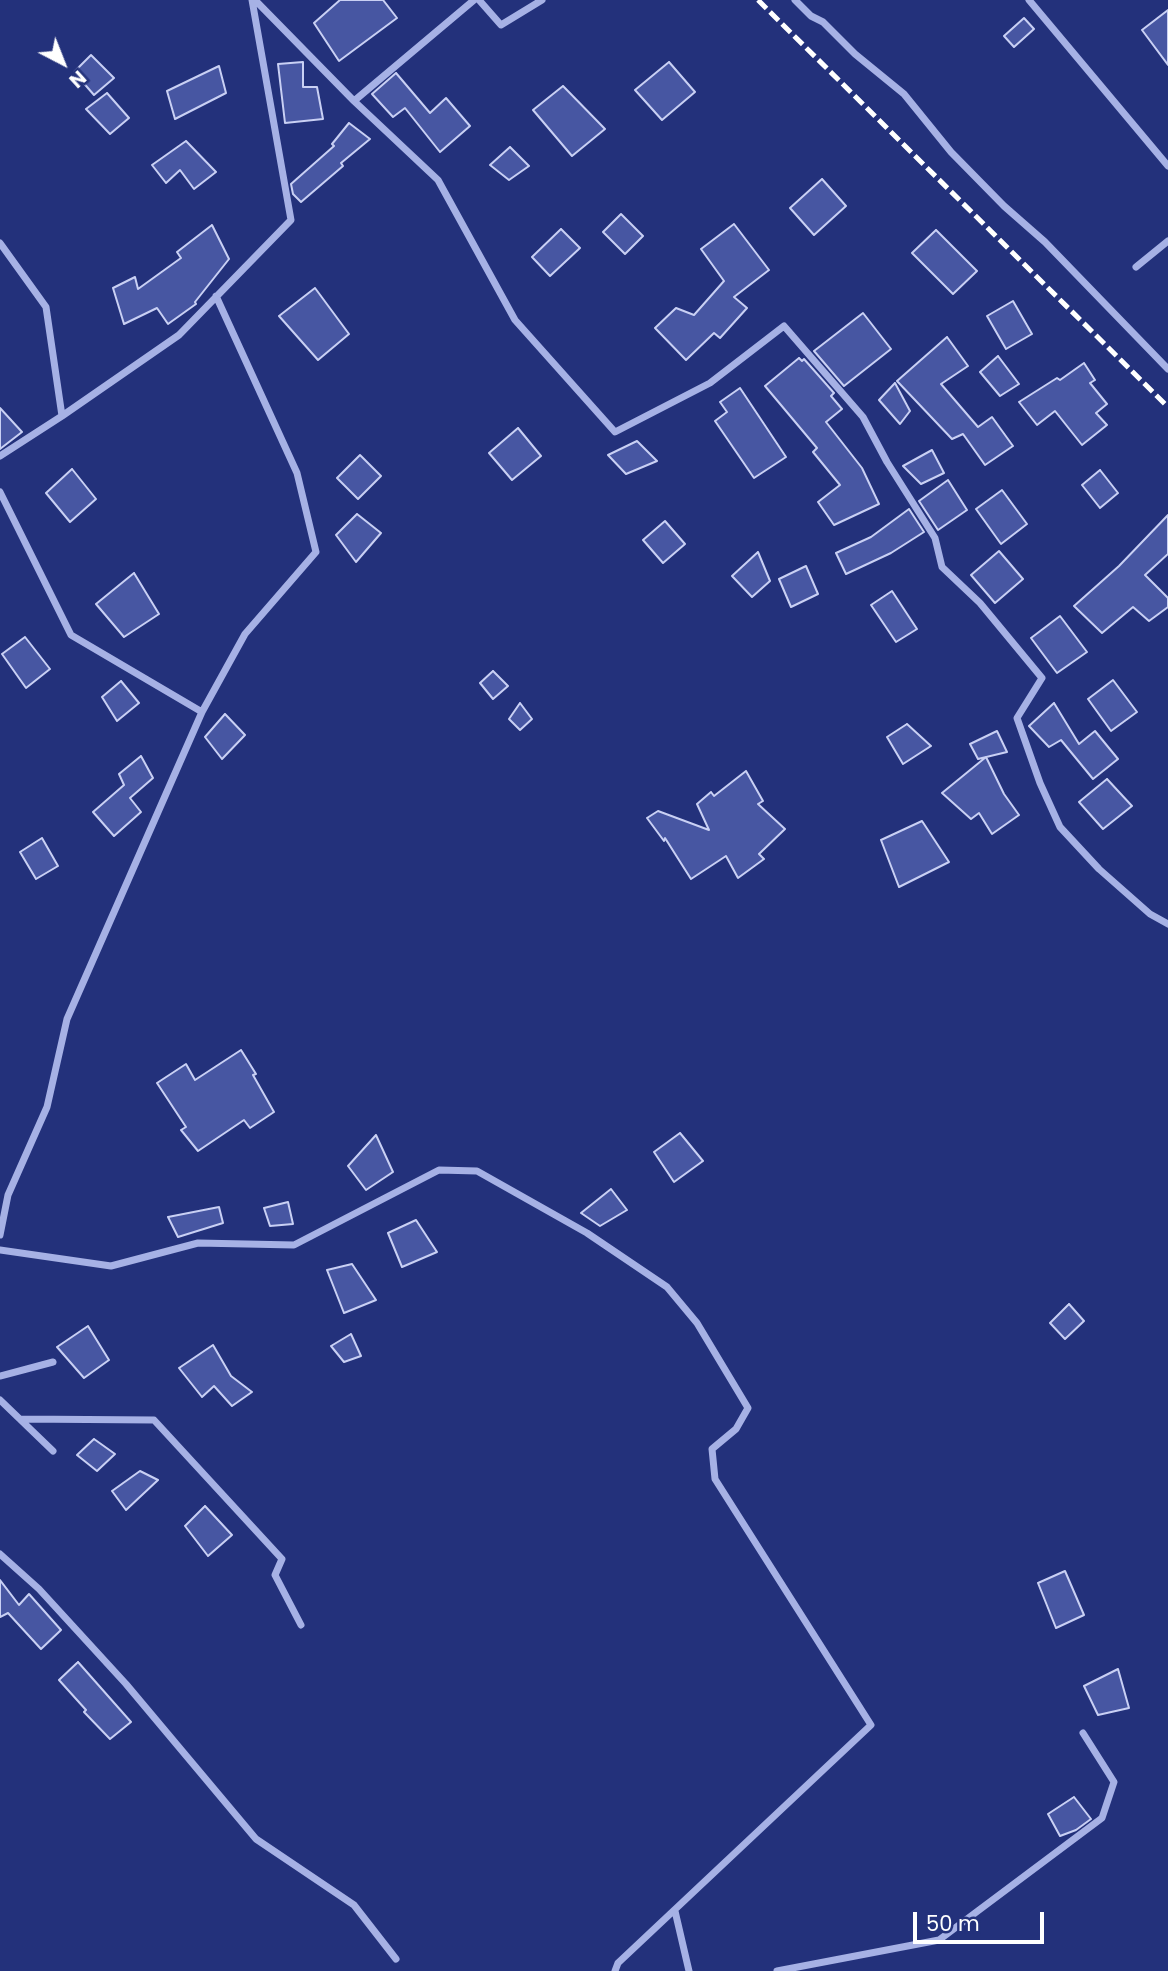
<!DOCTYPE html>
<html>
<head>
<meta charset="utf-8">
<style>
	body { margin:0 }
	#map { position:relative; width:1168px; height:1971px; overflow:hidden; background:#23317b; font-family:Poppins,sans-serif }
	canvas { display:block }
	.north { position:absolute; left:28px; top:28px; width:70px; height:70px; -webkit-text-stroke:5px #23317b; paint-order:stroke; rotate:138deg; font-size:19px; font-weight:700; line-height:28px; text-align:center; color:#fff }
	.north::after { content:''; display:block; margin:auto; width:24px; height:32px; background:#fff; clip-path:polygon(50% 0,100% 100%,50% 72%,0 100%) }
	.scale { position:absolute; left:913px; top:1912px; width:131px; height:32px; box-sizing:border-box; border:4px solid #fff; border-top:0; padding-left:9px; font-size:21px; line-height:24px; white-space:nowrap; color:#fff; -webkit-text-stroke:5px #23317b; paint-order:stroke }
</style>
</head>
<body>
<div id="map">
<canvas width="1168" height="1971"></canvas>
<div class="north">N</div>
<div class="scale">50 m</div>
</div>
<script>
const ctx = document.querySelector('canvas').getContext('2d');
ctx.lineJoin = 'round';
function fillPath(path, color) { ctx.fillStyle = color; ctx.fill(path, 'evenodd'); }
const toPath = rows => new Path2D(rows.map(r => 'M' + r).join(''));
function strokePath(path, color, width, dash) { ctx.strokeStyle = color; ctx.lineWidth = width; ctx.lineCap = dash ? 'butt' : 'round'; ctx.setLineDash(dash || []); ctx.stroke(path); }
const building = toPath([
	[340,0,383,0,397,18,339,61,314,23,340,0],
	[1168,10,1168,65,1142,30,1168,10],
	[1024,18,1034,29,1014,47,1004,36,1024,18],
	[91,55,114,78,94,95,74,72,91,55],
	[303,62,303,87,317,87,323,119,285,123,278,64,303,62],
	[669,62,695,92,662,120,635,90,669,62],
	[219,66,226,93,175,119,167,91,219,66],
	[396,73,430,113,446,98,470,126,440,152,405,108,393,117,372,94,396,73],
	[563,86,605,129,572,156,533,110,563,86],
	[107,93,129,118,110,134,86,109,107,93],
	[349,123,370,139,341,163,343,166,301,202,293,194,291,184,334,146,332,144,349,123],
	[186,141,216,172,194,189,180,170,166,183,152,165,186,141],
	[510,147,529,166,509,180,490,165,510,147],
	[822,179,846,206,814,235,790,208,822,179],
	[621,214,643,236,625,254,603,232,621,214],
	[734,224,769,270,734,297,747,308,720,338,714,333,686,360,655,328,676,308,694,315,724,281,701,249,734,224],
	[212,225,229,259,195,302,196,304,168,324,157,308,124,324,113,288,135,277,138,289,181,258,177,252,212,225],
	[561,229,580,248,550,276,532,257,561,229],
	[936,230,977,271,953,294,912,253,936,230],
	[315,288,349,334,318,360,279,316,315,288],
	[1013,301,1032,334,1006,349,987,316,1013,301],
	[863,313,891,349,844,386,814,351,863,313],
	[947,337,968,366,941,384,978,427,992,417,1013,446,985,465,963,434,952,439,897,381,947,337],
	[998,356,1019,384,1000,396,980,372,998,356],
	[799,358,802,361,804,359,834,393,831,396,842,409,826,422,862,468,879,504,834,525,818,502,840,485,813,452,817,448,765,386,799,358],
	[1084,363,1095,380,1090,383,1107,404,1096,413,1107,425,1082,445,1055,411,1037,425,1019,402,1057,378,1060,380,1084,363],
	[895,383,910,411,900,424,879,400,895,383],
	[740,388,786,457,754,478,715,421,727,412,720,402,740,388],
	[0,408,22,432,0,449,0,408],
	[518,428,541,456,512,480,489,453,518,428],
	[637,441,657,461,626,474,608,455,637,441],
	[932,450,944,473,921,484,903,466,932,450],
	[360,455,381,476,358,499,337,478,360,455],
	[72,469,96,499,70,522,46,493,72,469],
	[1100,470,1118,493,1100,508,1082,485,1100,470],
	[948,480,967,510,938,530,919,501,948,480],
	[1002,490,1027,524,1001,544,976,509,1002,490],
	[909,509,924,532,891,553,846,574,836,553,871,537,909,509],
	[357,514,381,533,356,562,336,535,357,514],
	[1168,515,1168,554,1145,575,1168,598,1168,607,1149,621,1133,607,1102,633,1074,606,1119,566,1168,515],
	[665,521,685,544,663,563,643,540,665,521],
	[999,551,1023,579,995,603,971,575,999,551],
	[758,552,770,581,752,597,732,576,758,552],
	[806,566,818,594,791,607,779,579,806,566],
	[134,573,159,614,124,637,96,604,134,573],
	[892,591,917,629,896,642,871,605,892,591],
	[1060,616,1087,652,1057,673,1031,638,1060,616],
	[25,637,50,669,26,688,2,654,25,637],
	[493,671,508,686,493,699,480,683,493,671],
	[1113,680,1137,712,1111,731,1088,699,1113,680],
	[121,681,139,703,117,721,102,697,121,681],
	[520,703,532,719,520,730,509,719,520,703],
	[1054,703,1079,744,1095,731,1118,759,1093,779,1061,740,1049,747,1029,726,1054,703],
	[225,714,245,735,222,759,205,737,225,714],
	[907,724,931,746,903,764,887,737,907,724],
	[997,731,1007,752,978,759,970,744,997,731],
	[141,756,153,778,130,798,141,812,114,836,93,812,124,785,119,774,141,756],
	[986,757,1004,794,1019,815,992,834,979,813,971,819,942,793,986,757],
	[746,771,763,801,758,804,785,829,759,854,764,859,738,878,726,856,691,879,665,838,664,841,647,818,658,811,709,830,697,804,711,792,714,796,746,771],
	[1107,779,1132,806,1103,829,1079,802,1107,779],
	[922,821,949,862,899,887,881,840,922,821],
	[42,838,58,866,36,879,20,852,42,838],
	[241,1050,256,1074,253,1075,274,1112,250,1128,244,1120,198,1151,181,1130,186,1127,157,1083,186,1064,195,1080,241,1050],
	[680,1133,703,1161,674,1182,654,1152,680,1133],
	[376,1135,393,1172,366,1190,348,1166,376,1135],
	[611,1189,627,1210,600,1226,581,1213,611,1189],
	[288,1202,293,1224,270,1226,264,1208,288,1202],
	[219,1207,223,1223,178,1237,168,1217,219,1207],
	[416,1220,437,1252,402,1267,388,1233,416,1220],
	[352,1264,376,1300,344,1313,327,1270,352,1264],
	[1069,1304,1084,1321,1065,1339,1050,1323,1069,1304],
	[88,1326,109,1360,84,1378,57,1347,88,1326],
	[351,1334,361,1356,344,1362,331,1346,351,1334],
	[213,1345,231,1376,252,1392,232,1406,214,1386,202,1397,179,1368,213,1345],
	[94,1439,115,1454,97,1471,77,1455,94,1439],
	[140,1471,158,1480,126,1510,112,1491,140,1471],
	[205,1506,232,1535,208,1556,185,1526,205,1506],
	[1065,1571,1084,1615,1056,1628,1038,1583,1065,1571],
	[0,1580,19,1605,29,1594,61,1630,41,1649,8,1613,0,1617,0,1580],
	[78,1662,131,1722,110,1739,84,1712,86,1710,59,1680,78,1662],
	[1118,1669,1129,1708,1098,1715,1084,1686,1118,1669],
	[1074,1797,1091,1819,1076,1830,1060,1836,1048,1814,1074,1797]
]);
const minor = toPath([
	[255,0,354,101,438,180,515,320,615,432,710,383,784,326,863,417,887,462,935,538,942,567,980,603,1042,678,1017,718,1040,783,1060,827,1099,869,1150,914,1168,924],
	[479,0,501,25,542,0],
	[795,0,811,16,823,22,855,54,904,94,951,152,1004,206,1045,242,1168,369],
	[1029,0,1168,166],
	[354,101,474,0],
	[0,243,46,307,62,416],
	[1136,267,1168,241],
	[0,456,62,416,179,335,291,220,252,0],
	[0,492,71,635,202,712],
	[0,1235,8,1195,47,1107,67,1019,202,712,245,634,316,552,297,473,216,296],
	[0,1250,111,1266,198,1243,294,1245,439,1170,477,1171,587,1233,667,1287,697,1323,748,1408,736,1429,712,1449,715,1479,871,1725,618,1963,615,1971],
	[0,1376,53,1362],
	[0,1400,53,1451],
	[20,1419,154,1420,282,1559,275,1575,301,1625],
	[0,1554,39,1589,126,1684,256,1839,354,1905,396,1959],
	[675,1911,689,1971],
	[777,1971,939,1940,1102,1818,1114,1782,1083,1733]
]);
const rail = toPath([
	[758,0,1168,407]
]);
fillPath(building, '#4756a2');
strokePath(building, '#c9d0f4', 2);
strokePath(minor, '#a6b1e5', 7);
strokePath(rail, '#fff', 5, [12, 5]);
</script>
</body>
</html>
